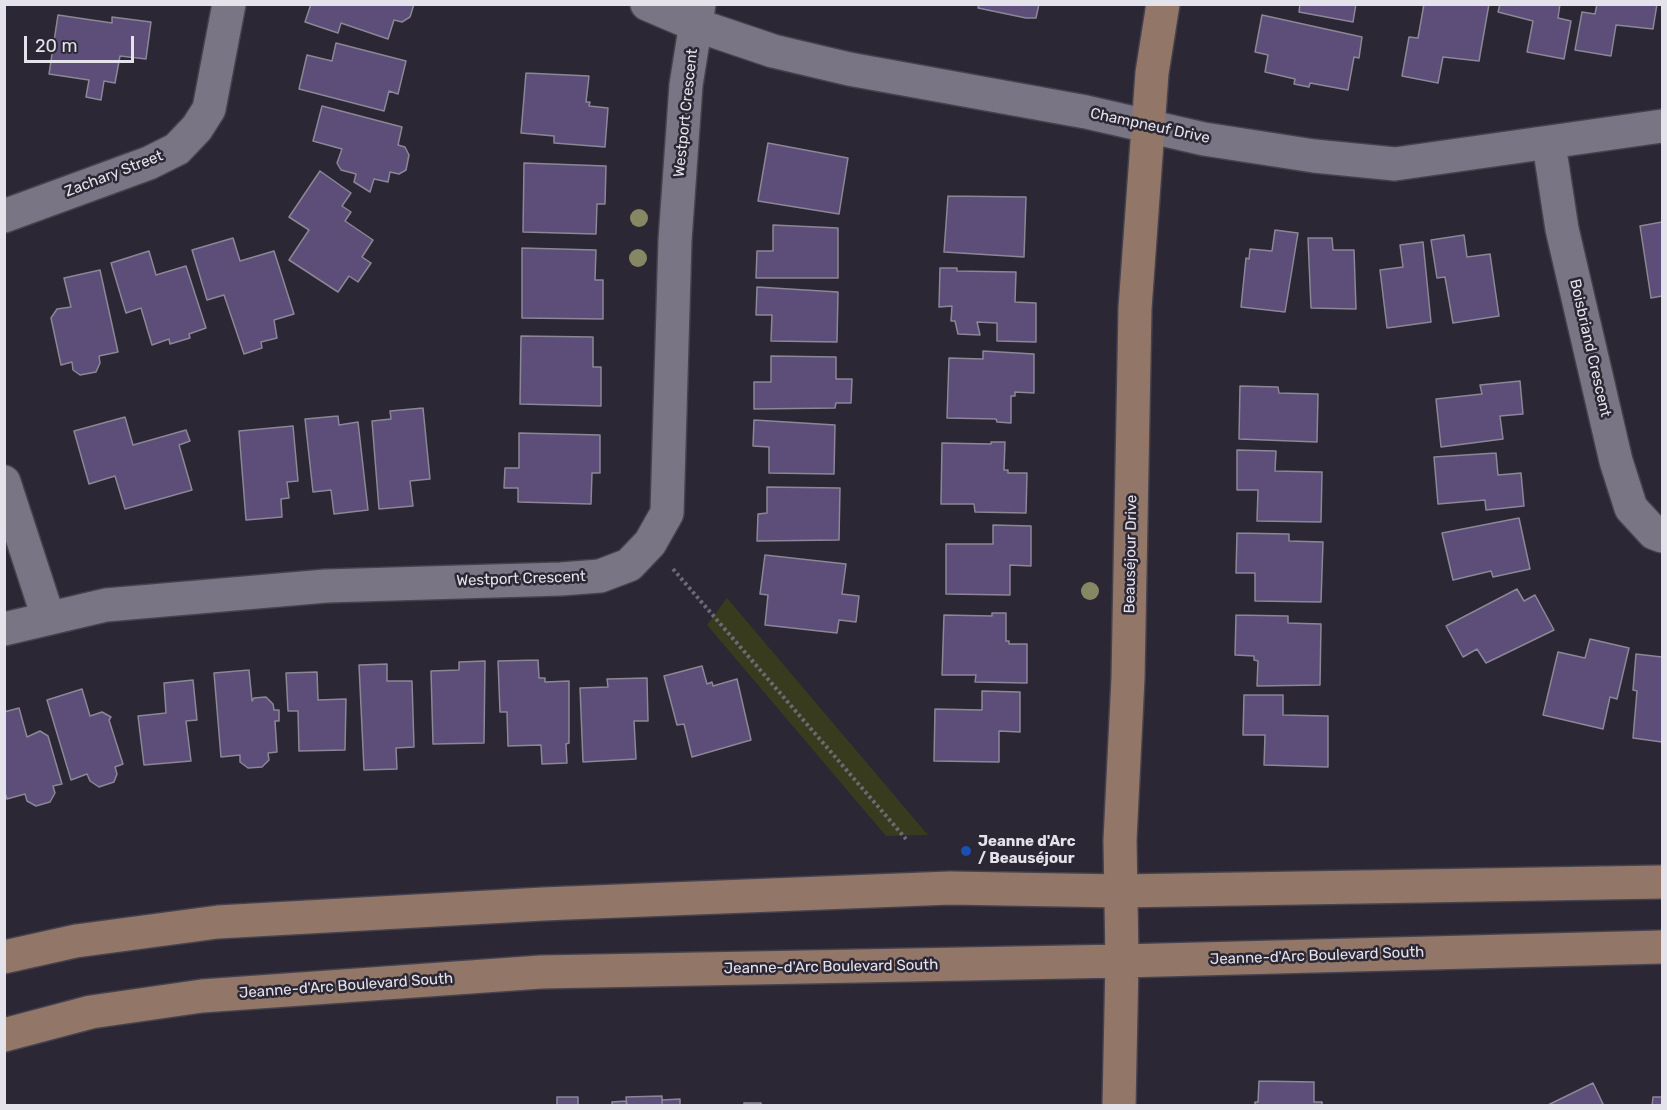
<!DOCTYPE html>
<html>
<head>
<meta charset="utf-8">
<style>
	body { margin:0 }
	#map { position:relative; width:1667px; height:1110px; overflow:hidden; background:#2b2734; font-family:Rubik,sans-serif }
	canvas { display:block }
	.frame { position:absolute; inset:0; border:6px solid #e4e2ea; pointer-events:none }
	.scale { position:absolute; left:24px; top:36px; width:110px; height:27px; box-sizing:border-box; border:3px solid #e4e2ea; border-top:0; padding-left:8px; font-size:18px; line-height:21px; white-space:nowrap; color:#e4e2ea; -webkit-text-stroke:4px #2b2734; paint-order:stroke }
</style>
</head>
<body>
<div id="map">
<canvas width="1667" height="1110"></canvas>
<div class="frame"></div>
<div class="scale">20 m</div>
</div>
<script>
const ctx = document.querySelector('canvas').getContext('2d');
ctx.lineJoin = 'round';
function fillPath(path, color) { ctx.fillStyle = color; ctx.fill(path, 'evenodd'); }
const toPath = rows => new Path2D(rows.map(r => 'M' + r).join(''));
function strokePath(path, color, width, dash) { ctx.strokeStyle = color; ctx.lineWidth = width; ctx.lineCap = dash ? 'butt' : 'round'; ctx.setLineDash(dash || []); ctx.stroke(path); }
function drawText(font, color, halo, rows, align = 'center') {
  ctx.font = font + ' Rubik,sans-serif'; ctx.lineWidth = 5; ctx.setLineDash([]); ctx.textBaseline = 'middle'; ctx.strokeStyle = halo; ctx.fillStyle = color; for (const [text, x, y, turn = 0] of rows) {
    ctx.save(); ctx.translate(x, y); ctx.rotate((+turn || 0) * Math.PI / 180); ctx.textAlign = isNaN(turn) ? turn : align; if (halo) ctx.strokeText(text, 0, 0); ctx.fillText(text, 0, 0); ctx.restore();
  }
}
const green = toPath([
	[727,598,928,835,886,836,707,625]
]);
const building = toPath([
	[311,4,414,4,410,17,402,22,394,20,388,39,341,23,338,33,305,22,311,4],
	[979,4,1039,4,1036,18,1026,18,978,8,979,4],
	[1300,4,1356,4,1353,22,1299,12,1300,4],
	[1424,4,1489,4,1479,61,1443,57,1438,83,1402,76,1409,37,1418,38,1424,4],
	[1500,4,1560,4,1558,18,1571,21,1564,59,1527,52,1533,21,1498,12,1500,4],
	[1597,4,1657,4,1653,29,1616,25,1611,56,1575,50,1582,12,1595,14,1597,4],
	[58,15,112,23,112,17,151,22,146,59,120,56,115,83,104,81,101,100,86,97,89,80,49,74,58,15],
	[1262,15,1362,37,1359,58,1354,57,1348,90,1310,83,1309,87,1294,84,1295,79,1265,72,1268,55,1255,52,1262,15],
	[336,43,406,61,398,94,389,91,384,111,299,89,307,55,332,61,336,43],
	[526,73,589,76,586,102,590,102,589,106,608,108,605,147,554,143,554,136,521,133,526,73],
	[322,106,402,127,398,145,405,147,409,155,406,170,399,174,390,172,388,182,374,179,370,192,354,182,356,174,341,170,337,163,342,149,313,141,322,106],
	[768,143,848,158,839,214,758,201,768,143],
	[524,163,606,166,605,204,597,204,596,234,523,232,524,163],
	[320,171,351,193,342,206,351,212,345,221,373,240,362,257,371,263,358,282,349,276,338,292,289,260,309,230,289,217,320,171],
	[948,196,1026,197,1024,257,944,252,948,196],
	[1662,222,1662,296,1651,298,1640,226,1662,222],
	[773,225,838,228,838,278,756,278,757,251,773,251,773,225],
	[1275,230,1298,233,1285,312,1241,307,1246,258,1249,259,1250,249,1272,251,1275,230],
	[1464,235,1467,257,1490,254,1499,316,1453,323,1445,277,1437,278,1431,240,1464,235],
	[233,238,240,261,274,251,294,314,274,320,277,338,261,342,262,348,244,354,224,295,207,300,192,250,233,238],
	[1308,238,1332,238,1333,250,1354,250,1356,309,1311,308,1308,238],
	[1423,242,1431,322,1387,328,1380,270,1403,267,1400,245,1423,242],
	[522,248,596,250,595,280,603,280,603,319,522,318,522,248],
	[149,251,156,275,186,266,206,328,189,334,190,338,170,344,169,339,152,345,141,308,126,313,111,263,149,251],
	[940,268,957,268,957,271,1016,272,1015,302,1036,303,1036,342,997,341,997,323,977,322,980,335,958,334,955,321,951,321,952,306,939,307,940,268],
	[100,270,118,352,99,356,100,363,96,372,80,375,73,370,72,362,61,365,51,318,57,309,71,307,64,278,100,270],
	[757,287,838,292,837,342,771,341,772,315,756,315,757,287],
	[521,336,593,337,593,367,601,367,601,406,520,404,521,336],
	[983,351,1034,354,1034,393,1015,392,1015,396,1011,396,1011,423,997,422,996,419,947,418,949,358,983,359,983,351],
	[771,356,836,357,836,379,852,379,851,403,836,403,835,408,754,409,754,382,771,382,771,356],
	[1520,381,1523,414,1500,416,1503,439,1441,447,1436,399,1482,394,1480,385,1520,381],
	[1240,386,1278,387,1279,393,1318,394,1317,442,1239,439,1240,386],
	[423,408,430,479,410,481,413,506,379,509,372,421,391,419,390,411,423,408],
	[338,416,339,425,358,422,368,510,334,514,331,490,313,492,305,419,338,416],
	[125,417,133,445,186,430,190,441,179,445,192,490,125,509,115,476,89,484,74,431,125,417],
	[754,420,835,425,834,474,769,473,769,447,753,446,754,420],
	[293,426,298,481,287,482,289,498,281,499,282,517,246,520,239,431,293,426],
	[519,433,600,435,600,473,592,473,591,504,518,502,518,488,504,488,505,468,519,468,519,433],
	[991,442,1005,442,1004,470,1008,470,1008,473,1027,473,1026,513,975,512,974,504,941,504,942,443,991,444,991,442],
	[1237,450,1276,451,1275,471,1322,472,1321,522,1257,521,1258,490,1237,490,1237,450],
	[1496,453,1498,475,1521,473,1524,506,1486,510,1485,500,1438,504,1434,457,1496,453],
	[767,487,840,488,839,540,757,541,758,514,767,513,767,487],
	[1519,518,1530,569,1493,577,1491,571,1453,580,1442,533,1519,518],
	[993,525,1031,526,1031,566,1010,565,1010,595,946,594,946,544,993,544,993,525],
	[1237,533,1289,534,1289,541,1323,542,1321,602,1255,601,1255,573,1236,573,1237,533],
	[765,555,846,564,842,594,859,596,856,622,839,620,837,633,765,625,768,595,760,594,765,555],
	[1517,589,1524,601,1535,595,1554,630,1486,663,1477,649,1463,657,1446,626,1517,589],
	[992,613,1006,613,1006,641,1009,641,1009,644,1027,644,1027,683,975,682,976,675,942,675,944,615,992,616,992,613],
	[1236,615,1288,616,1288,623,1321,624,1320,685,1257,686,1258,661,1254,660,1254,656,1235,655,1236,615],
	[1590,639,1629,648,1617,699,1610,697,1603,729,1543,715,1558,652,1585,658,1590,639],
	[1636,654,1662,657,1662,742,1633,738,1637,691,1633,690,1636,654],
	[538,660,539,678,545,678,545,682,569,681,569,743,566,744,567,763,542,764,541,745,508,746,507,712,500,712,498,661,538,660],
	[485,661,484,743,433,744,431,671,459,670,459,662,485,661],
	[387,664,387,681,412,681,414,747,396,748,397,769,364,770,359,665,387,664],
	[702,666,707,684,712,682,713,686,737,679,751,740,692,757,684,724,677,725,664,676,702,666],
	[249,670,252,701,254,698,266,697,273,704,274,710,279,710,279,721,275,721,277,752,268,753,269,760,262,767,248,768,240,762,240,755,221,757,214,673,249,670],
	[317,672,318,700,346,699,345,750,299,751,298,711,288,711,286,673,317,672],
	[647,678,648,721,634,721,636,759,583,762,580,688,608,687,607,679,647,678],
	[193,680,197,720,186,721,191,761,144,765,138,716,166,713,164,683,193,680],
	[82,689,90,716,102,712,111,717,109,720,123,764,115,767,117,774,114,782,99,787,90,781,87,774,71,780,47,700,82,689],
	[982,691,1020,692,1020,732,999,731,999,762,934,761,935,709,982,710,982,691],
	[1244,695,1283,695,1283,715,1328,716,1328,767,1264,765,1265,735,1243,735,1244,695],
	[19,708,27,737,40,731,48,736,62,784,53,786,55,793,50,802,36,806,27,801,25,794,7,799,4,790,4,712,19,708],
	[1259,1081,1314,1082,1314,1102,1322,1102,1322,1106,1255,1106,1255,1102,1258,1102,1259,1081],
	[1593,1083,1604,1106,1546,1106,1593,1083],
	[662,1096,662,1106,627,1106,626,1097,662,1096],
	[557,1097,578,1097,578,1106,557,1106,557,1097],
	[1653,1097,1662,1097,1662,1106,1652,1106,1653,1097],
	[680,1099,680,1106,662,1106,662,1100,680,1099],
	[626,1101,627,1106,612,1106,612,1102,626,1101],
	[744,1103,761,1103,761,1106,744,1106,744,1103]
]);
const path = toPath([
	[673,569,906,839]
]);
const street = toPath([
	[647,4,696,25,773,51,849,69,1086,112,1204,139,1314,156,1395,164,1662,126],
	[1549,144,1562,229,1616,461,1631,508,1654,533,1662,536],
	[4,216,149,163,177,149,197,128,209,109,229,4],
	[4,482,48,617],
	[4,629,106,605,326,586,561,579,600,576,629,565,650,543,667,513,675,240,686,85,699,4]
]);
const secondary = toPath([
	[4,957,76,941,218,922,543,904,950,888,1120,891,1662,882],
	[4,1035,91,1012,202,996,541,972,1122,961,1662,947],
	[1119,1106,1122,961,1120,840,1128,678,1135,308,1152,73,1163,4]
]);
const trees = [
	[639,218],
	[638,258],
	[1090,591]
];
const markers = [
	[966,851,6,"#1a4fb4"]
];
const streetNames = [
	["Westport Crescent",686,113,-84],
	["Champneuf Drive",1150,126,12],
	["Zachary Street",114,174,-21],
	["Boisbriand Crescent",1590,348,77],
	["Beauséjour Drive",1131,554,-89],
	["Westport Crescent",521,579,-2],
	["Jeanne-d'Arc Boulevard South",1317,956,-2],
	["Jeanne-d'Arc Boulevard South",831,967,-1],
	["Jeanne-d'Arc Boulevard South",346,986,-4]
];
const poiNames = [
	["Jeanne d'Arc",978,842],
	["/ Beauséjour",978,859]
];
fillPath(green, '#383b1e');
fillPath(building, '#5c4e78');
strokePath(building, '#8b8796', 1.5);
strokePath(street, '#46424d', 36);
strokePath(secondary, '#46424d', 36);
strokePath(path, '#6d6a75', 4, [3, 3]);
strokePath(street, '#7a7584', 33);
strokePath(secondary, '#927668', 33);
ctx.fillStyle = '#868863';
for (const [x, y] of trees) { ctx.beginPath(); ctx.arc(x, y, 9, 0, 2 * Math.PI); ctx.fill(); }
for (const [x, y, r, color] of markers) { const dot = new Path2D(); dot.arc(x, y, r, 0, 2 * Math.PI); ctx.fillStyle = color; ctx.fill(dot); strokePath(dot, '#2b2734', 2); }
drawText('15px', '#e4e2ea', '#2b2734', streetNames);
drawText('bold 15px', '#e4e2ea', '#2b2734', poiNames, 'left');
</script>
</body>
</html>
